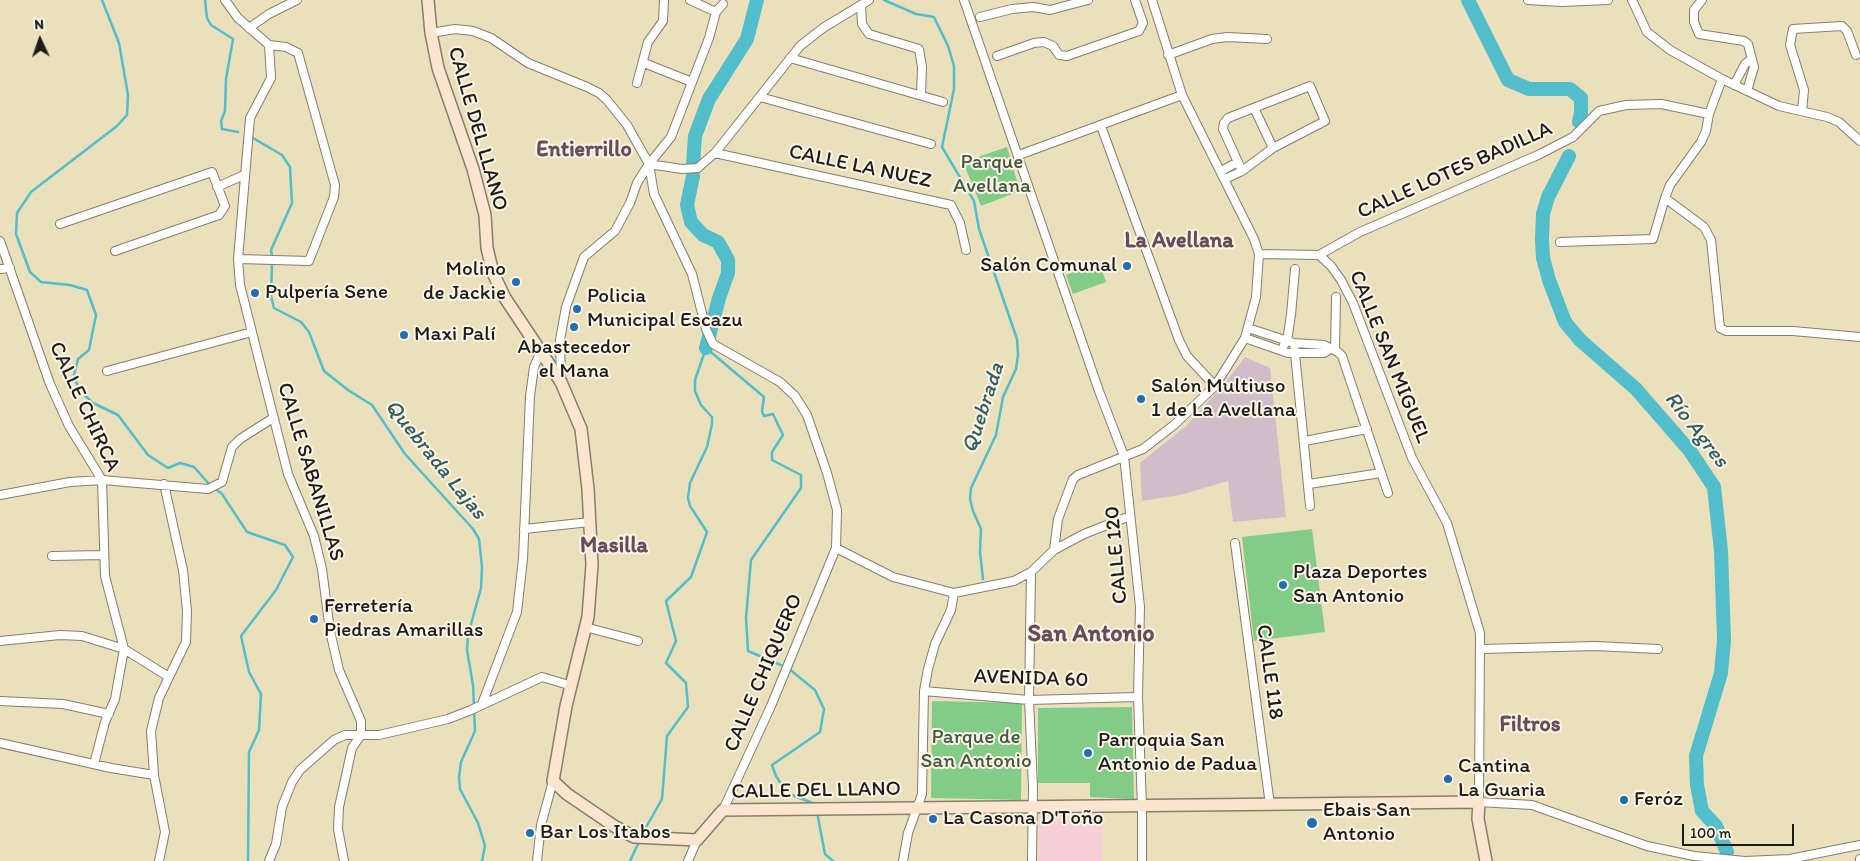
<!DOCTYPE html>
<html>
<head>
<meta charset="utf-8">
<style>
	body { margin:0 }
	#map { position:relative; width:1860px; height:861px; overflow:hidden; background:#ebe0bc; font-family:Itim,sans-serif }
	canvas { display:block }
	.north { position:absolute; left:15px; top:15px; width:50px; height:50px; -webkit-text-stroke:4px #fcf5e5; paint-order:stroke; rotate:357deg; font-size:14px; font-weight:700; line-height:20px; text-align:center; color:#1c1c1c }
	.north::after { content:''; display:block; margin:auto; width:18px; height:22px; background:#1c1c1c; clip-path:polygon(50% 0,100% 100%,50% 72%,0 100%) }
	.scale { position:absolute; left:1682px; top:824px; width:112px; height:22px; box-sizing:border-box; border:2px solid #1c1c1c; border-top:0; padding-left:6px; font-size:15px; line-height:18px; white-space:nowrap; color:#1c1c1c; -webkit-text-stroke:4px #fcf5e5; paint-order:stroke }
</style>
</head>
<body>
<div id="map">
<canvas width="1860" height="861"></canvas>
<div class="north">N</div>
<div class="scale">100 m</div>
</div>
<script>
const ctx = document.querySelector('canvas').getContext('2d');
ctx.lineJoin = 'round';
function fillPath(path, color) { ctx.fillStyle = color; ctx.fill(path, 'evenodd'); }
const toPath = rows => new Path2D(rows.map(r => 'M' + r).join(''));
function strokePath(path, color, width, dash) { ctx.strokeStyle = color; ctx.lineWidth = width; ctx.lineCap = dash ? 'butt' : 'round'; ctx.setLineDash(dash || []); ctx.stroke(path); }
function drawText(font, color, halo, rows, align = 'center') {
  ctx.font = font + ' Itim,sans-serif'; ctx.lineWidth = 4; ctx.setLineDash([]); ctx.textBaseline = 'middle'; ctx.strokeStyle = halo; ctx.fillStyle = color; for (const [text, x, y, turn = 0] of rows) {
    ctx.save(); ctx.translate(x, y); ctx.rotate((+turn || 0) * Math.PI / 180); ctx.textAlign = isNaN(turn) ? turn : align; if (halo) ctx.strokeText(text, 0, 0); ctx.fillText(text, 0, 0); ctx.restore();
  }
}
const built = toPath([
	[1039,810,1103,810,1102,861,1039,861]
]);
const industrial = toPath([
	[1245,357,1270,368,1286,517,1233,522,1228,481,1180,495,1142,501,1140,463,1186,426,1221,388]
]);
const green = toPath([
	[1007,147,1020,191,981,206,963,162],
	[1099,262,1106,282,1073,294,1066,275],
	[1312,529,1325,632,1254,641,1242,537],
	[932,701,1022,703,1021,800,931,798],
	[1132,707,1134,799,1090,797,1090,783,1038,783,1038,708]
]);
const stream = toPath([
	[102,0,119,43,128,95,127,115,117,126,31,192,17,213,16,234,30,272,41,282,70,285,87,290,96,315,89,350,78,359,74,375,79,390,93,403,118,415,148,455,168,468,180,463,194,467,210,485],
	[205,0,207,18,211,25,233,39,226,79,225,111,221,121,222,129,238,132],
	[884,0,916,14,934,17,948,46,954,66,954,89,942,147,974,201,979,229,1017,339,1018,355,1016,369,1003,397,996,435,971,488,970,499,973,511,981,529,980,552,983,579],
	[253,138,282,155,290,167,292,203,271,250,272,256],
	[272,263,271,296,274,308,301,322,309,332,324,371,348,390,372,405,405,454,473,529,479,539,482,567,481,588,468,635,467,650,473,685,475,731,461,762,459,778,460,789,478,823,485,846,482,861],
	[214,488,222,494,247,532,285,545,293,557,276,590,241,636,249,672,261,694,259,730,249,752,248,861],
	[817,812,825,854,833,861],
	[644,831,662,799,667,736,688,707,686,683,666,663,676,641,666,601,691,577,707,532,690,506,688,498,690,483,707,447,712,424,712,417,701,405,695,391,695,380,706,348,764,397,762,412,764,416,773,414,783,435,772,452,772,460,801,475,801,488,751,560,746,618,748,651,788,668,815,690,824,709,820,732,772,765,776,776,787,793,815,804],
	[630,861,638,844]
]);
const river = toPath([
	[1468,0,1508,80,1529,89,1570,89,1581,98,1581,113,1579,122],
	[1569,156,1548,197,1543,214,1542,239,1543,258,1549,280,1565,322,1580,340,1636,389,1690,451,1714,487,1721,551,1724,640,1721,673,1696,756,1697,785,1702,811,1716,826,1727,852],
	[693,165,695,136,709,99,747,39,757,0],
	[693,176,687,205,691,222,703,235,718,242,728,260,728,273,719,298,706,348]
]);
const street = toPath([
	[225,0,238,18,269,45,271,78,250,118,238,259,240,285,288,474,314,536,322,569,330,631,339,670,361,721,361,735,352,748,339,807,338,829,344,861],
	[690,0,716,12],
	[964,0,1099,391,1124,456,1140,607,1138,697,1142,806,1142,861],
	[1528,0,1562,2,1608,0],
	[1632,0,1647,32,1670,50,1722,79,1779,106,1827,117,1839,122,1860,141],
	[1702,0,1694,10,1694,22,1699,34,1744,41,1748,44,1754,67,1747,91],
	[861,5,862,24,869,34,919,49,922,67,921,95],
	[980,17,1012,9,1033,7,1050,10,1088,0],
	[249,28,269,14,297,0],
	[431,33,455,29,473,31,491,38,528,63,587,87,599,93,607,100,627,125,649,164,654,194,692,274,706,329,713,344,780,382,795,396,807,415,827,473,837,510,836,548,771,706,723,810],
	[1168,55,1212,39,1227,37,1267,39],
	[997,56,1034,43,1044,42,1053,46,1059,55,1067,56,1139,31,1143,23,1135,0],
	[790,58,943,102],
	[644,63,692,82],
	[637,83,648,42,663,21,664,0],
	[1734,85,1745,64,1751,59],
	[760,97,931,144],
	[1254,108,1273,148],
	[1802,111,1804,90,1790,45,1793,29,1842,26,1847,31,1856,55],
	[1709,114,1706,131,1701,142,1670,185,1665,198,1704,227,1711,240,1720,328,1726,331,1793,331,1860,337],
	[1101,126,1179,340,1187,356,1215,386],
	[715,153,951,205,960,223,966,250],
	[1019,155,1182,95],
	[649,164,682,169,698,168,701,165,715,153,800,46,823,28,869,0],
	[1221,171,1238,162],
	[1225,179,1242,171,1273,148,1325,121,1310,86,1228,118,1224,123,1223,129,1242,171],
	[217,187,244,175],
	[60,224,212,172,225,206,219,215,115,251],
	[0,241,50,384,69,426,102,480,105,576,124,649,169,677,159,698,151,731,154,775,165,832,159,861],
	[1560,242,1653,239,1665,198],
	[1259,254,1319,255,1331,266,1341,280,1353,303,1412,458,1447,523,1480,633,1479,802,1532,805,1647,846,1694,856,1745,861,1790,859,1860,845],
	[1319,255,1360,232,1538,155,1573,137,1599,111,1626,105,1661,104,1709,114,1722,79],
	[238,259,309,261,334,197,335,185,298,53,286,47,269,45],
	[0,269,10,268],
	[1248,328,1294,343,1324,345,1338,352,1342,356,1388,493],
	[1245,338,1288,353,1324,353,1330,349],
	[1294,343,1310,506],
	[1284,345,1287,341,1291,315,1295,269],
	[1335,350,1336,297],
	[107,371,252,332],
	[561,380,560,340,566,307,584,257,615,231,630,203,637,183,649,164,671,137,709,38,716,12,723,4],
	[1305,441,1367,429],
	[164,484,183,570,187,611,186,642,169,677],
	[1309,484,1381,473],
	[0,495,70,482,102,480,208,489,222,482,232,447,240,439,273,418],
	[524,529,590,522],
	[1235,543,1270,805],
	[836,548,893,577,954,593,951,610,935,644,928,669,924,691,922,794,908,833,903,861],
	[1054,550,1058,519,1073,479,1078,475,1143,449,1174,425,1215,386,1245,338,1256,297,1259,254,1254,239,1182,95,1152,0],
	[52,556,103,555],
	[1031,572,1029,700,1033,787,1032,861],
	[954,593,1014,581,1031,572,1054,550,1084,534,1130,516],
	[585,627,638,641],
	[0,641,60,635,82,636,124,649,115,699,105,722,94,764],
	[1482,649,1595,646,1658,649],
	[924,691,1029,700,1138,697],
	[0,701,63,704,109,714],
	[482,704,517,612,523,559,530,396,534,367,541,351],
	[0,743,111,768,154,775],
	[269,861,276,844,282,807,292,782,300,770,334,740,345,735,379,735,448,719,471,710,542,677,572,686],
	[537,861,541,825,553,781],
	[688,861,697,840],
	[1860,861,1860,859]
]);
const secondary = toPath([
	[428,0,431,33,438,68,473,169,485,215,487,248,493,273,505,298,561,382,581,429,588,489,592,565,588,617,566,706,553,781,567,794,614,826,634,837,697,840,723,810,1479,802,1478,819,1486,861]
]);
const markers = [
	[1127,266,5,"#1f6fb2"],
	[516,282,5,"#1f6fb2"],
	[255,293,5,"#1f6fb2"],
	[577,309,5,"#1f6fb2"],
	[574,327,5,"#1f6fb2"],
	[404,335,5,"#1f6fb2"],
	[1141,399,5,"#1f6fb2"],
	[1283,585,5,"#1f6fb2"],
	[314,619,5,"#1f6fb2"],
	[1088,753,5,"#1f6fb2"],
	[1448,779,5,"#1f6fb2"],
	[1624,800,5,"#1f6fb2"],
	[933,819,5,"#1f6fb2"],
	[1312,823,6,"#1f6fb2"],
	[530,833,5,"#1f6fb2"]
];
const streetNames = [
	["CALLE DEL LLANO",477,129,74],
	["CALLE LA NUEZ",860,167,12],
	["CALLE LOTES BADILLA",1455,171,-24],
	["CALLE SAN MIGUEL",1389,357,68],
	["CALLE CHIRCA",84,407,65],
	["CALLE SABANILLAS",310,472,73],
	["CALLE 120",1117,555,-95],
	["CALLE 118",1269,672,82],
	["CALLE CHIQUERO",764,673,-67],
	["AVENIDA 60",1031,679,2],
	["CALLE DEL LLANO",816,791,-1]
];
const parkNames = [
	["Parque",992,163],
	["Avellana",992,187],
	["Parque de",976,738],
	["San Antonio",976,762]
];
const poiNames = [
	["Salón Comunal",1117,266,"right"],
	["Molino",506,270,"right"],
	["de Jackie",506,294,"right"],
	["Pulpería Sene",265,293],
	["Policia",587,297],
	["Municipal Escazu",587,321],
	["Maxi Palí",414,335],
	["Abastecedor",574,348,"center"],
	["el Mana",574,372,"center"],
	["Salón Multiuso",1151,387],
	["1 de La Avellana",1151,411],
	["Plaza Deportes",1293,573],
	["San Antonio",1293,597],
	["Ferretería",324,607],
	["Piedras Amarillas",324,631],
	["Parroquia San",1098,741],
	["Antonio de Padua",1098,765],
	["Cantina",1458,767],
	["La Guaria",1458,791],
	["Feróz",1634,800],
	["Ebais San",1323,811],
	["Antonio",1323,835],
	["La Casona D'Toño",943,819],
	["Bar Los Itabos",540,833]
];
const neighbourhoodNames = [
	["Entierrillo",584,150],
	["La Avellana",1179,241],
	["Masilla",614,546],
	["Filtros",1530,725]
];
const waterNames = [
	["Quebrada",984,408,-72],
	["Río Agres",1696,430,52],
	["Quebrada Lajas",435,460,51]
];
const quarterNames = [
	["San Antonio",1091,635]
];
fillPath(built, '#f6cfd8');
fillPath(industrial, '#d1bdca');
fillPath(green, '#82cc88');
strokePath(stream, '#52becc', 2.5);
strokePath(river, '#52becc', 14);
strokePath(street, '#847e6c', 10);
strokePath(secondary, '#847e6c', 14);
strokePath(street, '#fff', 8);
strokePath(secondary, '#fbe5cf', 11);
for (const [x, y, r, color] of markers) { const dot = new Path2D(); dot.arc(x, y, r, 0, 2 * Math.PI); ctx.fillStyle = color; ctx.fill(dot); strokePath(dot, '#fcf5e5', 2); }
drawText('21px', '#1c1c1c', '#fcf5e5', streetNames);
drawText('21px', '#405a42', '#fcf5e5', parkNames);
drawText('21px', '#1c1c1c', '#fcf5e5', poiNames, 'left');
drawText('bold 22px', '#674c5a', '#fcf5e5', neighbourhoodNames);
drawText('italic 22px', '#325d62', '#fcf5e5', waterNames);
drawText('bold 24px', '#674c5a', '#fcf5e5', quarterNames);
</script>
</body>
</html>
